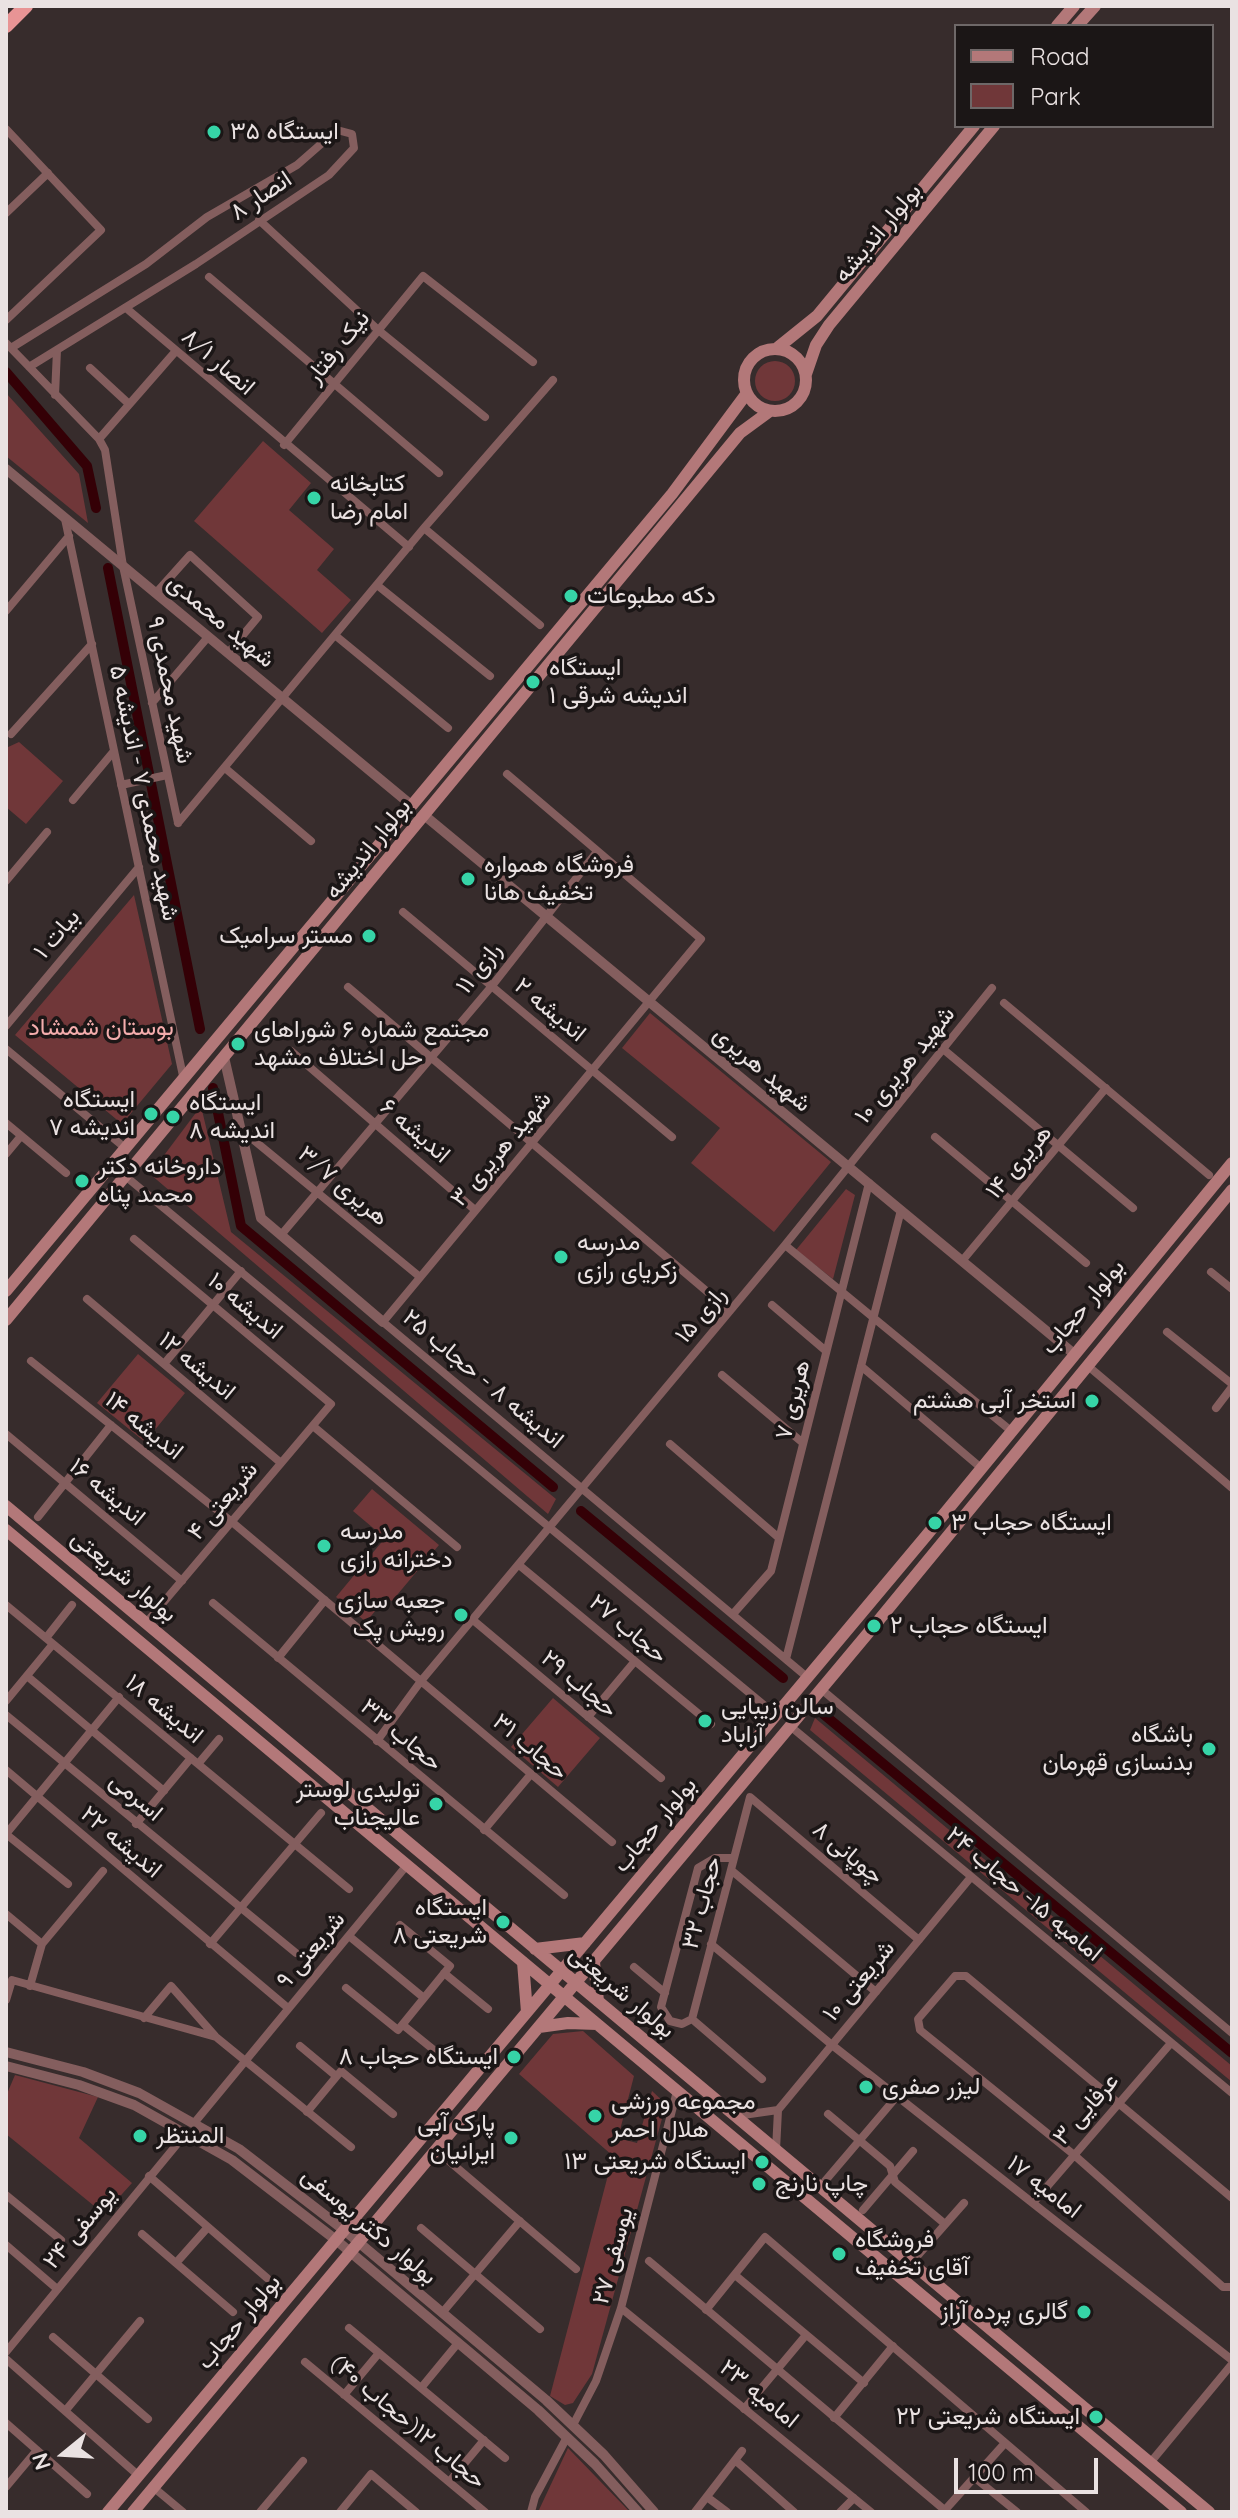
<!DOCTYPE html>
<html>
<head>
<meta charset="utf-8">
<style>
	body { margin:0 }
	#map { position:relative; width:1238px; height:2518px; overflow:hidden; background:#372c2c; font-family:Quicksand,sans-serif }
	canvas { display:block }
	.frame { position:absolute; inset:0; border:8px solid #eae2e2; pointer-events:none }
	.legend { position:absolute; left:954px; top:24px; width:260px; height:104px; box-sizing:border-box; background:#1b1616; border:2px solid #6e6868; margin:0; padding:10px 14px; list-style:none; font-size:24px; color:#eae2e2 }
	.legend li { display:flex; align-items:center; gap:16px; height:40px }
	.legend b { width:40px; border:2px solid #6e6868 }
	.north { position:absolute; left:24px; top:2414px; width:80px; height:80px; -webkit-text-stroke:6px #1b1616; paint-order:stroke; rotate:252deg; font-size:22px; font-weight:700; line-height:32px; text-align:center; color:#eae2e2 }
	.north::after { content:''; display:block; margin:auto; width:28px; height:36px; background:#eae2e2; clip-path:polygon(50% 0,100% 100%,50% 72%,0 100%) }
	.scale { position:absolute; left:954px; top:2458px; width:144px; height:36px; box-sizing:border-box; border:4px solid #eae2e2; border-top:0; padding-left:10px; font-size:24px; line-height:28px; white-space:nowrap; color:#eae2e2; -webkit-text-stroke:6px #1b1616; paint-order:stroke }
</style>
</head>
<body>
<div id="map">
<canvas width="1238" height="2518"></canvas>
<div class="frame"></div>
<ul class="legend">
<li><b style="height:10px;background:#b37879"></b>Road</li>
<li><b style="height:22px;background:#703739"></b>Park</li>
</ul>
<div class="north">N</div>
<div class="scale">100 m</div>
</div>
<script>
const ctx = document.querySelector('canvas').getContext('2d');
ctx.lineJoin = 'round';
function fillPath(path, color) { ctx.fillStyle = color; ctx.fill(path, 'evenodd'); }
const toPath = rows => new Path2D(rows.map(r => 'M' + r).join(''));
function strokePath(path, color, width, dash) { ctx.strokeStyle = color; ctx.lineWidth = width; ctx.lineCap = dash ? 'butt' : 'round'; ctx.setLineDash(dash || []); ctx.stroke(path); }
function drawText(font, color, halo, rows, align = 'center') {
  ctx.font = font + ' Quicksand,Vazirmatn,sans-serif'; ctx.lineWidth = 7; ctx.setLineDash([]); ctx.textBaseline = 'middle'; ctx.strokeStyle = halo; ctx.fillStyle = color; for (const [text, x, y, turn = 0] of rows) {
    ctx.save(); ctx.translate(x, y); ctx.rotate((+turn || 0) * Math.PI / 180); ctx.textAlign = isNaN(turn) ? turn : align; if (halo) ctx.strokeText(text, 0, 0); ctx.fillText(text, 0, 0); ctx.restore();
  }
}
const green = toPath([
	'755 381a20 20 0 1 1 40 0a20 20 0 1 1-40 0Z',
	[6,393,79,474,88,523,6,456],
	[263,441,311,483,289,510,334,549,317,570,351,600,322,633,194,521],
	[19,742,63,781,26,824,6,807,6,748],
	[134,895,172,1064,122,1124,15,1035],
	[650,1013,831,1162,774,1232,691,1163,720,1128,622,1048],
	[201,1106,231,1232,556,1499,548,1514,150,1174],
	[846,1189,855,1195,833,1279,796,1250],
	[138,1354,185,1393,145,1442,97,1403],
	[372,1489,439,1545,392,1601,386,1598,366,1622,336,1597,385,1538,353,1511],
	[553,1698,600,1738,558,1787,511,1747],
	[815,1718,1232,2066,1232,2082,810,1730],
	[583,2031,634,2076,618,2138,637,2143,652,2091,666,2104,592,2374,573,2403,565,2405,550,2396,613,2156,519,2074,553,2034],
	[15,2075,98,2097,79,2138,132,2183,104,2214,6,2134,6,2096],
	[568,2448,627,2509,630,2512,538,2512]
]);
const canal = toPath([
	[6,372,87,466,96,508],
	[108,568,200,1029],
	[213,1088,241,1226,553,1487],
	[581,1511,783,1678],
	[822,1713,1232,2053]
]);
const minor = toPath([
	[6,129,101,230,6,320],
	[6,213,48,173],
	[259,220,377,329,485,417],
	[209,277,439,473],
	[126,308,409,547],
	[6,343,99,439,105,450,123,566,178,823],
	[11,348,146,264,207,217,297,165,337,130,352,134,354,148,329,175,196,264,29,367],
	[90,368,129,404],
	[55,395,57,350],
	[99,439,175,352],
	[284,445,423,276,533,362],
	[65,519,183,1076],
	[424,528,540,625],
	[377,585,490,676],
	[156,593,190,555,258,617,228,653],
	[6,611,69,536],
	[336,636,448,728],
	[152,703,208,637],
	[11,734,92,644],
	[225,768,311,841],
	[507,774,701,939,383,1322,807,1677],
	[121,785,167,775],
	[73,800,114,751],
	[178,823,424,528,553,380],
	[6,881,47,832],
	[403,912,672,1137],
	[348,987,730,1311],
	[1004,1003,1209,1175],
	[6,1026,139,867],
	[6,1049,124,1147],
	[943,1049,1133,1208],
	[291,1051,475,1210],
	[6,1123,66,1173],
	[239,1128,420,1277],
	[935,1137,1086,1263],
	[6,1154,21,1136],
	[124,1175,776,1715],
	[281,1235,491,987,596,853],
	[134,1239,331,1404,146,1623],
	[785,1245,1010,1430],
	[962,1261,1106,1088],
	[1211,1272,1232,1289],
	[87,1299,281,1463],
	[772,1305,826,1351],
	[1167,1332,1232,1384],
	[31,1361,232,1522,612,1842],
	[164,1364,241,1271],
	[861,1366,980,1467],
	[1088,1366,1232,1488],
	[722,1375,803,1443],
	[1216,1408,1232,1387],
	[313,1426,457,1547],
	[6,1434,182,1581],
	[670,1444,779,1538],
	[38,1517,111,1425],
	[519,1565,711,1724],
	[213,1603,564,1895],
	[6,1605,349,1889],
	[733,1614,771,1571,869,1183],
	[473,1620,661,1778],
	[46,1638,72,1605],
	[278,1658,325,1600],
	[786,1659,901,1210],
	[27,1676,164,1791],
	[821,1689,1232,2033],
	[6,1701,53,1644],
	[6,1715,296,1953],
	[588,1717,635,1661],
	[790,1726,1232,2093],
	[377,1741,421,1681,785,1245,992,988],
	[198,1764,219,1739],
	[6,1770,288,2008],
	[136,1824,191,1758],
	[484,1830,531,1774],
	[6,1834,119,1697],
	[6,1834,68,1884],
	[731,1870,876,1992],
	[6,1914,42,1944],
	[349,1936,424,1998],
	[210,1944,321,1813],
	[711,1944,832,2045,1232,2360],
	[634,1967,665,1993],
	[444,1973,488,2009],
	[30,1986,42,1944,103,1871],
	[346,1988,398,2030,450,1966,400,1925],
	[6,2000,12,1980,216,2037,351,2147],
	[144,2018,171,1986,215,2036],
	[692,2019,750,1797,919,1940],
	[692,2019,682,2024,670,2021,661,2007,698,1868,715,1858,734,1858],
	[692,2019,762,2079],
	[403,2025,445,2059],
	[300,2046,336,2076],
	[778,2110,971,1877],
	[307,2112,341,2071,393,2114],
	[828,2114,890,2166,895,2182,945,2224],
	[736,2116,778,2110],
	[195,2122,407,1865],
	[776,2150,778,2110],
	[449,2161,576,2269],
	[149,2176,267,2278],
	[825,2181,893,2101],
	[6,2195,61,2240],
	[1232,2198,966,1976,955,1976,918,2019,920,2030,1073,2154,1223,2287,1232,2287],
	[1033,2203,1171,2043],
	[863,2210,913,2151],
	[421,2228,540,2329],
	[142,2234,233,2312],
	[6,2245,56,2288],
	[649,2261,947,2512],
	[176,2263,208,2227],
	[911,2263,964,2203],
	[735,2275,864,2383],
	[621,2308,871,2512],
	[706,2310,765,2237,1086,2512],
	[442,2313,520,2221],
	[349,2328,505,2458],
	[53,2337,148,2419],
	[6,2352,187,2132],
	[6,2359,139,2476],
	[305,2362,485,2512],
	[421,2388,458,2343],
	[344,2395,379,2353],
	[744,2409,806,2335],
	[66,2410,140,2321],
	[834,2418,893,2346],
	[6,2423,87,2494],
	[573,2425,596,2381,621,2308,677,2091],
	[735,2460,794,2512],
	[1150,2463,1232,2364],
	[975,2478,1017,2512],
	[449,2482,484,2440],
	[6,2487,37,2450],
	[153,2487,183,2512],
	[707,2497,727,2512],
	[945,2510,1005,2443],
	[260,2512,303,2461],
	[340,2512,371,2474,416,2512],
	[531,2512,535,2497,567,2437],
	[695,2512,742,2451],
	[840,2512,854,2498]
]);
const tertiary = toPath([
	[6,469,410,804],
	[424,815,1073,1353],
	[224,1057,261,1218,383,1322],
	[6,2052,83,2072,139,2093,239,2149,344,2230,546,2400,604,2455,654,2512],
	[6,2066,79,2085,134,2105,232,2160,336,2240,538,2410,595,2464,638,2512]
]);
const secondary = toPath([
	[1057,26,1074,6],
	[1077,26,1095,6],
	'744 380a31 31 0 1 1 62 0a31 31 0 1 1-62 0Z',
	[776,349,817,316,974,126],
	[806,374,816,345,829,325,994,126],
	[6,1291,672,494,747,393],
	[6,1320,740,433,770,411],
	[6,1506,1209,2512],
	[6,1530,1181,2512],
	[535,1949,585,1943],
	[523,1962,527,2012],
	[594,1962,598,2001],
	[539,2027,568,2023,597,2024],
	[108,2512,926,1536,1232,1163],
	[133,2512,874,1626,1232,1190]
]);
const trunk = toPath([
	[6,26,26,6]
]);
const markers = [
	[214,132,8,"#36d4a7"],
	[314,498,8,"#36d4a7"],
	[571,596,8,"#36d4a7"],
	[533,682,8,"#36d4a7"],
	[468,879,8,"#36d4a7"],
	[369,936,8,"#36d4a7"],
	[238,1044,8,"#36d4a7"],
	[151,1114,8,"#36d4a7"],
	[173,1117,8,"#36d4a7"],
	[82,1181,8,"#36d4a7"],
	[561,1257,8,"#36d4a7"],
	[1092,1401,8,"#36d4a7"],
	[935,1523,8,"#36d4a7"],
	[324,1546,8,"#36d4a7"],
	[461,1615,8,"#36d4a7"],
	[874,1626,8,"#36d4a7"],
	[705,1721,8,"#36d4a7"],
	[1209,1749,8,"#36d4a7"],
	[436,1804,8,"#36d4a7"],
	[503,1922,8,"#36d4a7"],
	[514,2057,8,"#36d4a7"],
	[866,2087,8,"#36d4a7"],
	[595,2116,8,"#36d4a7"],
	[140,2136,8,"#36d4a7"],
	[511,2138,8,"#36d4a7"],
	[762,2162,8,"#36d4a7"],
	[759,2184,8,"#36d4a7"],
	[839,2254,8,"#36d4a7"],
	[1084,2312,8,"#36d4a7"],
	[1096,2417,8,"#36d4a7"]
];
const poiNames = [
	["ایستگاه ۳۵",230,132],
	["کتابخانه",330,484],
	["امام رضا",330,512],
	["دکه مطبوعات",587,596],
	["ایستگاه",549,668],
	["اندیشه شرقی ۱",549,696],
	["فروشگاه همواره",484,865],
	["تخفیف هانا",484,893],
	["مستر سرامیک",353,936,"right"],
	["مجتمع شماره ۶ شوراهای",254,1030],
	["حل اختلاف مشهد",254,1058],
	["ایستگاه",135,1100,"right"],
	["اندیشه ۷",135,1128,"right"],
	["ایستگاه",189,1103],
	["اندیشه ۸",189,1131],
	["داروخانه دکتر",98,1167],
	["محمد پناه",98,1195],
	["مدرسه",577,1243],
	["زکریای رازی",577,1271],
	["استخر آبی هشتم",1076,1401,"right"],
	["ایستگاه حجاب ۳",951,1523],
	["مدرسه",340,1532],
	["دخترانه رازی",340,1560],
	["جعبه سازی",445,1601,"right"],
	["رویش پک",445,1629,"right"],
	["ایستگاه حجاب ۲",890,1626],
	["سالن زیبایی",721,1707],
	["آراباد",721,1735],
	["باشگاه",1193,1735,"right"],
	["بدنسازی قهرمان",1193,1763,"right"],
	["تولیدی لوستر",420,1790,"right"],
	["عالیجناب",420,1818,"right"],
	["ایستگاه",487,1908,"right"],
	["شریعتی ۸",487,1936,"right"],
	["ایستگاه حجاب ۸",498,2057,"right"],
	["لیزر صفری",882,2087],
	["مجموعه ورزشی",611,2102],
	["هلال احمر",611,2130],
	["پارک آبی",495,2124,"right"],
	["ایرانیان",495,2152,"right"],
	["المنتظر",156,2136],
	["ایستگاه شریعتی ۱۳",746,2162,"right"],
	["چاپ نارنج",775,2184],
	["فروشگاه",855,2240],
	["آقای تخفیف",855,2268],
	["گالری پرده آراز",1068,2312,"right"],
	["ایستگاه شریعتی ۲۲",1080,2417,"right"]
];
const streetNames = [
	["انصار ۸",261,196,-34],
	["بولوار اندیشه",878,233,-50],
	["نیک رفتار",338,347,-51],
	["انصار ۸/۱",218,362,41],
	["شهید محمدی",221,621,40],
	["شهید محمدی ۹",170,690,78],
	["شهید محمدی ۷ - اندیشه ۵",144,793,78],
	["بولوار اندیشه",368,849,-51],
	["بیات ۱",57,934,-50],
	["رازی ۱۱",479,968,-52],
	["اندیشه ۲",550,1010,40],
	["شهید هریری ۱۰",905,1065,-51],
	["شهید هریری",762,1069,40],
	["اندیشه ۶",415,1131,41],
	["شهید هریری ۳",501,1149,-50],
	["هریری ۱۴",1019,1162,-50],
	["هریری ۳/۷",343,1186,40],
	["اندیشه ۱۰",245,1306,40],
	["بولوار حجاب",1083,1307,-50],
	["رازی ۱۵",701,1315,-50],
	["اندیشه ۱۲",197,1366,40],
	["اندیشه ۸ - حجاب ۲۵",483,1379,40],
	["هریری ۷",793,1400,-76],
	["اندیشه ۱۴",144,1426,39],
	["اندیشه ۱۶",107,1492,40],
	["شریعتی ۴",223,1501,-50],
	["بولوار شریعتی",124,1576,40],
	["حجاب ۲۷",628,1629,40],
	["حجاب ۲۹",579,1684,40],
	["اندیشه ۱۸",164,1709,40],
	["حجاب ۳۳",401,1735,40],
	["حجاب ۳۱",530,1747,40],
	["اسرمی",136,1797,40],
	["بولوار حجاب",655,1825,-50],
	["اندیشه ۲۲",121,1842,40],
	["چوپانی ۸",848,1853,40],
	["امامیه ۱۵- حجاب ۲۴",1024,1894,40],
	["حجاب ۳۲",702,1903,-75],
	["شریعتی ۹",311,1950,-50],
	["شریعتی ۱۰",859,1981,-50],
	["بولوار شریعتی",622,1992,40],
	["عرفایی ۳",1086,2109,-49],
	["امامیه ۱۷",1044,2187,38],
	["بولوار دکتر یوسفی",369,2226,40],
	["یوسفی ۲۴",80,2228,-50],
	["یوسفی ۲۷",613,2256,-75],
	["بولوار حجاب",239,2322,-50],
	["امامیه ۲۳",759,2394,39],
	["حجاب ۱۲(حجاب ۴۰)",408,2422,40]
];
const parkNames = [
	["بوستان شمشاد",101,1028]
];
fillPath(green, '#703739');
strokePath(canal, '#340006', 10);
strokePath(minor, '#845e5e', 8);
strokePath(tertiary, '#845e5e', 10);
strokePath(secondary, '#b37879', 12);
strokePath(trunk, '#e89495', 14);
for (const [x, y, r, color] of markers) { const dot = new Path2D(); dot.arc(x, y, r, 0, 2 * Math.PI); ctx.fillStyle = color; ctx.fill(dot); strokePath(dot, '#1b1616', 3); }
drawText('24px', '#eae2e2', '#1b1616', poiNames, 'left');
drawText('24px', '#eae2e2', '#1b1616', streetNames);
drawText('24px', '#f4adad', '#1b1616', parkNames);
</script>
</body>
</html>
